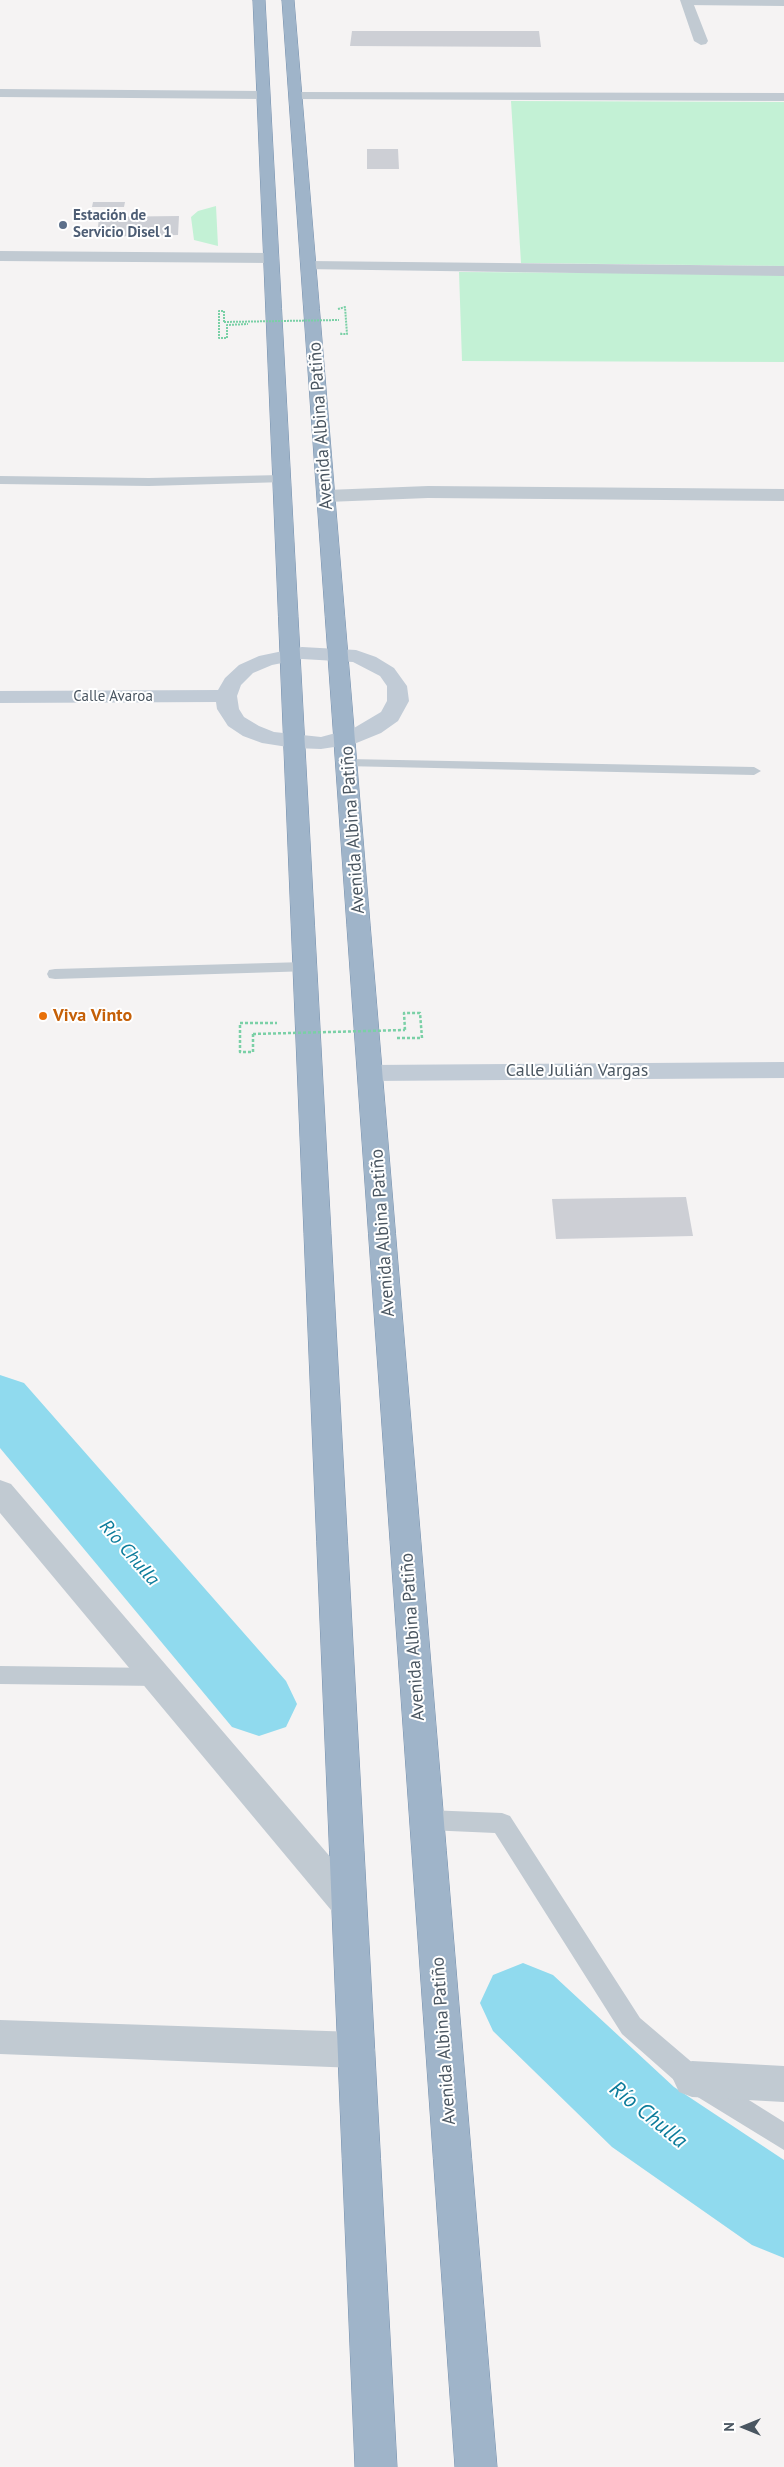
<!DOCTYPE html>
<html>
<head>
<meta charset="utf-8">
<style>
	body { margin:0 }
	#map { position:relative; width:784px; height:2467px; overflow:hidden; background:#f5f3f3; font-family:"PT Sans",sans-serif }
	canvas { display:block }
	.north { position:absolute; left:719px; top:2402px; width:50px; height:50px; -webkit-text-stroke:4px #fff; paint-order:stroke; rotate:270deg; font-size:14px; font-weight:700; line-height:20px; text-align:center; color:#4a5661 }
	.north::after { content:''; display:block; margin:auto; width:18px; height:22px; background:#4a5661; clip-path:polygon(50% 0,100% 100%,50% 72%,0 100%) }
</style>
</head>
<body>
<div id="map">
<canvas width="784" height="2467"></canvas>
<div class="north">N</div>
</div>
<script>
const ctx = document.querySelector('canvas').getContext('2d');
ctx.lineJoin = 'round';
function fillPath(path, color) { ctx.fillStyle = color; ctx.fill(path, 'evenodd'); }
const toPath = rows => new Path2D(rows.map(r => 'M' + r).join(''));
function strokePath(path, color, width, dash) { ctx.strokeStyle = color; ctx.lineWidth = width; ctx.lineCap = dash ? 'butt' : 'round'; ctx.setLineDash(dash || []); ctx.stroke(path); }
function drawText(font, color, halo, rows, align = 'center') {
  ctx.font = font + ' "PT Sans",sans-serif'; ctx.lineWidth = 4; ctx.setLineDash([]); ctx.textBaseline = 'middle'; ctx.strokeStyle = halo; ctx.fillStyle = color; for (const [text, x, y, turn = 0] of rows) {
    ctx.save(); ctx.translate(x, y); ctx.rotate((+turn || 0) * Math.PI / 180); ctx.textAlign = isNaN(turn) ? turn : align; if (halo) ctx.strokeText(text, 0, 0); ctx.fillText(text, 0, 0); ctx.restore();
  }
}
const green = toPath([
	[511,101,784,102,784,266,521,263],
	[216,206,218,246,194,240,191,217,198,211],
	[459,272,784,274,784,362,462,361]
]);
const river = toPath([
	[0,1375,24,1383,286,1681,297,1704,286,1727,259,1736,232,1727,0,1448,0,1375],
	[523,1963,553,1975,674,2087,784,2160,784,2258,752,2245,612,2147,493,2031,480,2003,493,1975,523,1963]
]);
const building = toPath([
	[352,31,539,31,541,47,350,46],
	[367,149,398,149,399,169,367,169],
	[93,202,125,202,124,207,92,207],
	[179,216,178,235,97,237,99,217],
	[686,1197,693,1236,556,1239,552,1199]
]);
const pathFar1 = toPath([
	[338,309,345,307,347,334,341,334,341,332],
	[224,322,224,311,219,311,219,338,227,338,227,325,248,324]
]);
const path = toPath([
	[253,1034,253,1052,240,1052,240,1023,277,1023],
	[397,1038,422,1038,420,1013,404,1013,405,1030]
]);
const service = toPath([
	[687,0,784,0,784,6,684,5,684,1,687,0],
	[281,475,287,479,285,482,149,486,0,484,0,476,149,478,281,475],
	[348,759,754,767,761,771,754,775,343,766,341,763,343,760,348,759],
	[305,962,311,963,313,967,311,971,55,979,49,978,47,974,49,970,55,969,305,962],
	[0,1666,157,1668,165,1670,168,1677,165,1684,157,1686,0,1684,0,1666],
	[427,1810,502,1813,510,1816,640,2018,701,2070,784,2122,784,2150,683,2088,622,2034,495,1833,427,1830,419,1827,415,1820,419,1813,427,1810]
]);
const minor = toPath([
	[680,0,692,0,708,41,706,44,701,45,694,41,680,0],
	[0,89,263,91,270,95,263,99,0,97,0,89],
	[296,92,784,93,784,101,291,99,289,96,291,93,296,92],
	[0,251,271,253,279,258,271,263,0,261,0,251],
	[309,261,784,266,784,276,303,269,301,266,309,261],
	[428,486,784,489,784,501,428,498,327,502,320,500,318,496,320,492,327,490,428,486],
	[0,1480,11,1484,362,1894,367,1905,362,1916,349,1921,336,1916,0,1513,0,1480],
	[0,2020,356,2032,369,2038,375,2050,369,2062,356,2068,0,2054,0,2020],
	[692,2061,784,2066,784,2102,692,2097,679,2092,673,2079,679,2066,692,2061]
]);
const secondary = toPath([
	[302,647,356,650,376,657,394,668,407,686,409,701,398,721,381,733,354,744,321,749,294,748,262,743,243,736,228,726,217,709,216,702,0,703,0,691,218,690,225,678,239,665,259,656,302,647],
	[302,659,353,662,380,676,387,686,387,701,381,712,354,728,321,737,274,732,259,726,244,717,239,709,237,696,241,685,253,673,272,665,302,659],
	[784,1062,784,1078,371,1081,362,1079,358,1073,362,1067,371,1065,784,1062]
]);
const trunk = toPath([
	[253,0,265,0,397,2467,355,2467,253,0],
	[282,0,294,0,497,2467,455,2467,282,0]
]);
const pathBridgeFar1 = toPath([
	[224,322,339,320]
]);
const pathBridge = toPath([
	[253,1034,405,1030]
]);
const markers = [
	[63,225,5,"#5c6f8a"],
	[43,1016,5,"#e8710a"]
];
const farServicenames = [
	["Estación de",73,216],
	["Servicio Disel 1",73,233]
];
const farStreetnames = [
	["Calle Avaroa",113,697]
];
const streetNames = [
	["Avenida Albina Patiño",321,426,-94],
	["Avenida Albina Patiño",353,830,-94],
	["Calle Julián Vargas",577,1071],
	["Avenida Albina Patiño",383,1233,-94],
	["Avenida Albina Patiño",413,1637,-94],
	["Avenida Albina Patiño",444,2041,-94]
];
const foodNames = [
	["Viva Vinto",53,1016]
];
const waterNames = [
	["Río Chulla",129,1553,49]
];
const nearWaternames = [
	["Río Chulla",648,2115,39]
];
fillPath(green, '#c3f1d5');
fillPath(river, '#90daee');
fillPath(building, '#cdcfd5');
strokePath(trunk, '#7690ad', 1);
strokePath(pathFar1, '#7ad0a6', 2, [2, 1]);
strokePath(path, '#7ad0a6', 2.5, [3, 2]);
fillPath(service, '#c1cad2');
fillPath(minor, '#c1cad2');
fillPath(secondary, '#c1cbd6');
fillPath(trunk, '#9fb4c9');
strokePath(pathBridgeFar1, '#7ad0a6', 2, [2, 1]);
strokePath(pathBridge, '#7ad0a6', 2.5, [3, 2]);
for (const [x, y, r, color] of markers) { const dot = new Path2D(); dot.arc(x, y, r, 0, 2 * Math.PI); ctx.fillStyle = color; ctx.fill(dot); strokePath(dot, '#fff', 2); }
drawText('bold 15px', '#4e5e75', '#fff', farServicenames, 'left');
drawText('15px', '#4a5661', '#fff', farStreetnames);
drawText('18px', '#4a5661', '#fff', streetNames);
drawText('bold 18px', '#c56008', '#fff', foodNames, 'left');
drawText('italic 19px', '#0c7c9b', '#fff', waterNames);
drawText('italic 22px', '#0c7c9b', '#fff', nearWaternames);
</script>
</body>
</html>
